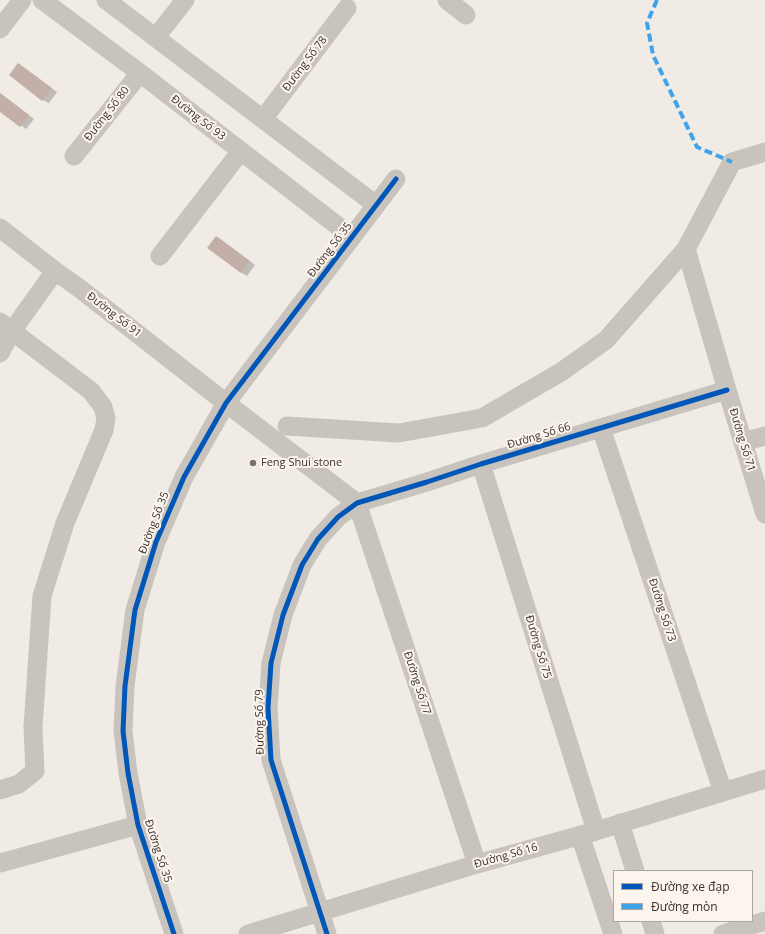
<!DOCTYPE html>
<html>
<head>
<meta charset="utf-8">
<style>
	body { margin:0 }
	#map { position:relative; width:765px; height:934px; overflow:hidden; background:#f0ebe5; font-family:"Open Sans",sans-serif }
	canvas { display:block }
	.legend { position:absolute; left:613px; top:870px; width:140px; height:52px; box-sizing:border-box; background:#fbf5ee; border:1px solid #aea6a0; margin:0; padding:5px 7px; list-style:none; font-size:12px; color:#3b302b }
	.legend li { display:flex; align-items:center; gap:8px; height:20px }
	.legend b { width:20px; border:1px solid #aea6a0 }
</style>
</head>
<body>
<div id="map">
<canvas width="765" height="934"></canvas>
<ul class="legend">
<li><b style="height:5px;background:#0057b8"></b>Đường xe đạp</li>
<li><b style="height:5px;background:#3fa3eb"></b>Đường mòn</li>
</ul>
</div>
<script>
const ctx = document.querySelector('canvas').getContext('2d');
ctx.lineJoin = 'round';
function fillPath(path, color) { ctx.fillStyle = color; ctx.fill(path, 'evenodd'); }
const toPath = rows => new Path2D(rows.map(r => 'M' + r).join(''));
function strokePath(path, color, width, dash) { ctx.strokeStyle = color; ctx.lineWidth = width; ctx.lineCap = dash ? 'butt' : 'round'; ctx.setLineDash(dash || []); ctx.stroke(path); }
function drawText(font, color, halo, rows, align = 'center') {
  ctx.font = font + ' "Open Sans",sans-serif'; ctx.lineWidth = 4; ctx.setLineDash([]); ctx.textBaseline = 'middle'; ctx.strokeStyle = halo; ctx.fillStyle = color; for (const [text, x, y, turn = 0] of rows) {
    ctx.save(); ctx.translate(x, y); ctx.rotate((+turn || 0) * Math.PI / 180); ctx.textAlign = isNaN(turn) ? turn : align; if (halo) ctx.strokeText(text, 0, 0); ctx.fillText(text, 0, 0); ctx.restore();
  }
}
const shadow = toPath([
	[24,68,57,92,49,103,43,100,10,75],
	[0,93,34,119,26,129,0,111],
	[217,237,223,241,255,265,247,276,242,273,209,248]
]);
const building = toPath([
	[18,63,52,88,42,101,9,75],
	[0,93,29,115,20,127,0,112],
	[216,236,250,261,241,273,207,248]
]);
const minor = toPath([
	[42,0,140,73,352,237],
	[106,0,376,205],
	[447,0,466,15],
	[0,29,22,0],
	[156,37,185,0],
	[263,119,347,8],
	[74,156,140,73],
	[0,228,55,271,79,288,226,403,357,503],
	[686,249,727,390,765,514],
	[160,256,241,151],
	[0,322,12,331,55,271],
	[0,353,12,331,91,391,103,407,106,418,104,430,65,523,42,596,33,727,35,771,19,784,0,790],
	[287,426,399,433,482,418,561,372,606,340,686,249,732,162,765,152],
	[601,428,723,792],
	[743,442,765,436],
	[481,464,596,831],
	[357,503,477,864],
	[620,823,635,871],
	[580,835,613,934],
	[0,863,138,825],
	[651,921,655,934],
	[174,934,138,825,128,773,123,731,125,686,135,610,156,542,184,477,226,403,396,179],
	[248,934,477,864,596,831,765,779],
	[327,934,271,760,268,708,271,663,283,615,302,565,318,539,338,517,357,503,427,482,481,464,727,390],
	[723,934,765,921]
]);
const quiet = toPath([
	[657,0,647,23,653,55,697,147,732,162]
]);
const cycleway = toPath([
	[174,934,138,825,128,773,123,731,125,686,135,610,156,542,184,477,226,403,396,179],
	[327,934,271,760,268,708,271,663,283,615,302,565,318,539,338,517,357,503,427,482,481,464,727,390]
]);
const markers = [
	[253,463,4,"#7a716c"]
];
const streetNames = [
	["Đường Số 78",305,64,-53],
	["Đường Số 80",107,114,-52],
	["Đường Số 93",198,118,38],
	["Đường Số 35",330,250,-53],
	["Đường Số 91",114,315,38],
	["Đường Số 66",539,436,-17],
	["Đường Số 71",742,440,73],
	["Đường Số 35",154,523,-69],
	["Đường Số 73",662,610,72],
	["Đường Số 75",538,647,73],
	["Đường Số 77",417,683,72],
	["Đường Số 79",260,722,-91],
	["Đường Số 35",158,851,72],
	["Đường Số 16",506,856,-16]
];
const poiNames = [
	["Feng Shui stone",261,463]
];
fillPath(shadow, '#0003');
fillPath(building, '#c3afa7');
strokePath(minor, '#c9c3be', 19);
strokePath(quiet, '#3fa3eb', 4, [8, 4]);
strokePath(cycleway, '#0057b8', 5);
for (const [x, y, r, color] of markers) { const dot = new Path2D(); dot.arc(x, y, r, 0, 2 * Math.PI); ctx.fillStyle = color; ctx.fill(dot); strokePath(dot, '#fbf5ee', 1.5); }
drawText('11px', '#3b302b', '#fbf5ee', streetNames);
drawText('11px', '#3b302b', '#fbf5ee', poiNames, 'left');
</script>
</body>
</html>
